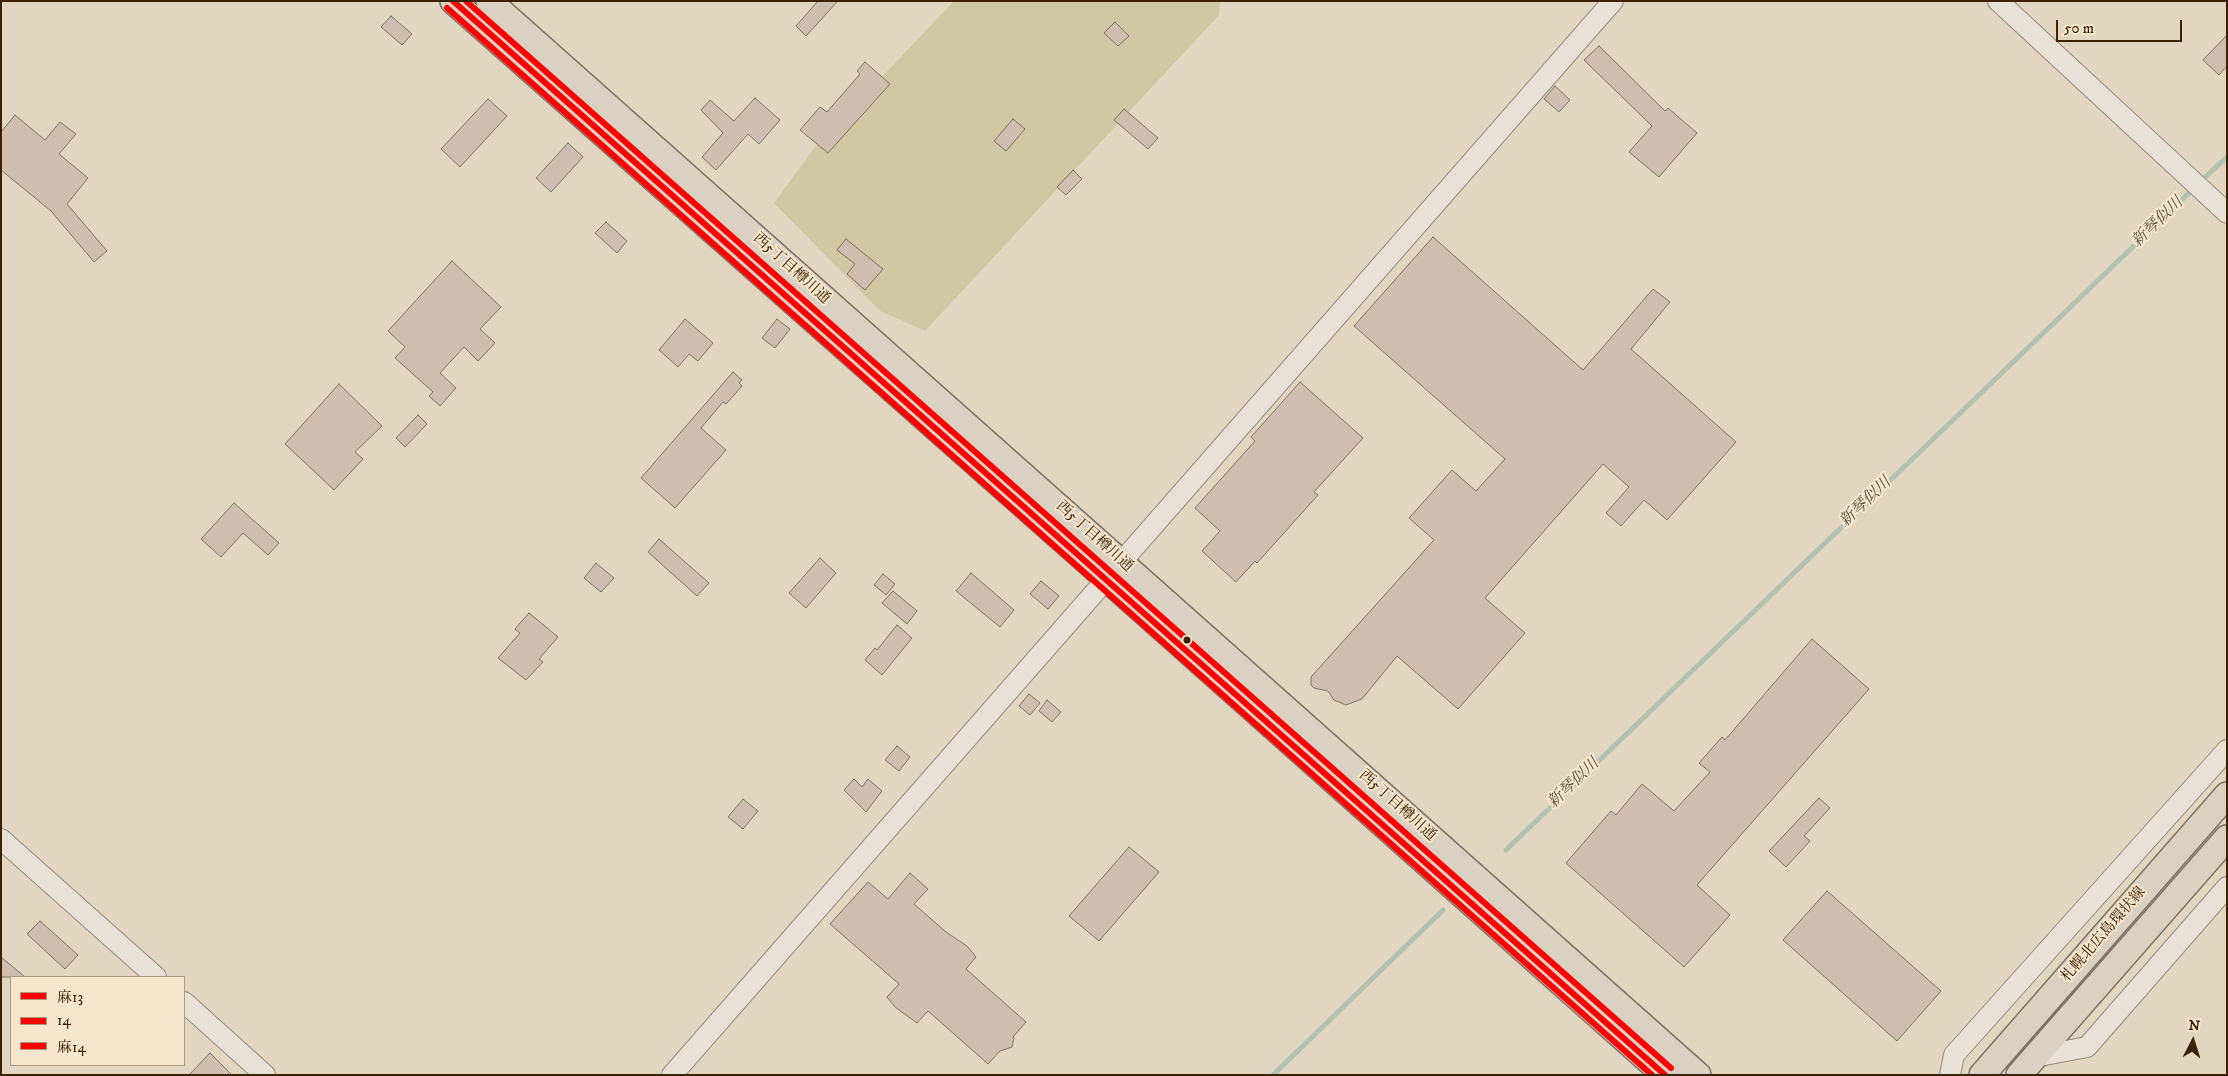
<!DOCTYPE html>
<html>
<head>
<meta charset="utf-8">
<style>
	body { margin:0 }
	#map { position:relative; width:2228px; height:1076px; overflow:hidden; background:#e3d6c1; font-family:"IM FELL DW Pica","Noto Serif JP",serif }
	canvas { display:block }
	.frame { position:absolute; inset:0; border:2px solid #3c2202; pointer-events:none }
	.legend { position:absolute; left:10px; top:976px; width:175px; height:90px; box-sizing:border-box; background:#f6e6ce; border:1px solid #ac987c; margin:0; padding:6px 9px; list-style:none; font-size:15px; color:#3c2202 }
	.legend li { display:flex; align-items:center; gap:10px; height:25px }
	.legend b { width:25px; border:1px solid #ac987c }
	.north { position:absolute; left:2168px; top:1016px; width:50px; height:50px; -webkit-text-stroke:4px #f6e6ce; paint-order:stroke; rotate:5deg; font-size:14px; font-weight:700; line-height:20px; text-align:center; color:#3c2202 }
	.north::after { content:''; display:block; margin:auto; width:18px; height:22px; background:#3c2202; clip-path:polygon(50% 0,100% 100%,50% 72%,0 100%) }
	.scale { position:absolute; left:2056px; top:20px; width:126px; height:22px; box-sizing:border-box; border:2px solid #3c2202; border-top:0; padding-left:6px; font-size:15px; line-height:18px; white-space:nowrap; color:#3c2202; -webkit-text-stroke:4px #f6e6ce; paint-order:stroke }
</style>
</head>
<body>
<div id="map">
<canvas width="2228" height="1076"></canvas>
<div class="frame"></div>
<ul class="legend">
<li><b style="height:6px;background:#f00"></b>麻13</li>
<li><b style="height:6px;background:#f00"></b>14</li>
<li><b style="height:6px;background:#f00"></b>麻14</li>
</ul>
<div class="north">N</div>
<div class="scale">50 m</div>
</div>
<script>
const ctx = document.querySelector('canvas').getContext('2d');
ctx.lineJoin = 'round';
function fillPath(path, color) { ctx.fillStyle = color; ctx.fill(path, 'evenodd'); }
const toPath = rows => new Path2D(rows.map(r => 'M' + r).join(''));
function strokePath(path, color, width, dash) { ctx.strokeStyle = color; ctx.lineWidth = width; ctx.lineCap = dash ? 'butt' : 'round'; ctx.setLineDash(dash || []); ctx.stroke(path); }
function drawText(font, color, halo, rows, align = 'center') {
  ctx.font = font + ' "IM FELL DW Pica","Noto Serif JP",serif'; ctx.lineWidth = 4; ctx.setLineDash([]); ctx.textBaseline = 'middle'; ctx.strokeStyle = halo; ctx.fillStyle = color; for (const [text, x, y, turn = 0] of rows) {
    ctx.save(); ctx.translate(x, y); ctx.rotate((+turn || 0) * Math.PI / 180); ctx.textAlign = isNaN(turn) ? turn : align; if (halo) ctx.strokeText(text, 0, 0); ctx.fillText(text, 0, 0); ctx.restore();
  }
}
const green = toPath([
	[954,1,1220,1,1219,15,925,331,880,311,774,203,815,147]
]);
const stream = toPath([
	[2200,182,2227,157],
	[1506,850,2194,188],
	[1273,1075,1443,910]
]);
const building = toPath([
	[818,1,838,1,806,36,796,26,818,1],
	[391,16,412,34,402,45,381,27,391,16],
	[1115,22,1129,36,1118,46,1104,33,1115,22],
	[2227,35,2227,66,2219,75,2203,60,2227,35],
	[1599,46,1665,111,1668,108,1697,133,1659,177,1629,152,1652,126,1584,60,1599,46],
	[865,62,890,84,828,153,800,130,820,107,827,112,860,74,857,71,865,62],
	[1555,86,1570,100,1559,112,1544,99,1555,86],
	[755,98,780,120,759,144,748,134,716,170,702,157,723,133,701,110,710,100,734,121,755,98],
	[488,99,507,116,460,167,441,149,488,99],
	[1124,109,1158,138,1148,149,1114,120,1124,109],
	[15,115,45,140,60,122,76,134,59,154,88,178,67,204,107,251,94,262,51,211,1,170,1,132,15,115],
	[1013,119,1025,129,1006,151,994,141,1013,119],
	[568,143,583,157,551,192,536,178,568,143],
	[1073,170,1082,179,1066,195,1057,187,1073,170],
	[606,222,627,241,617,253,595,233,606,222],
	[1433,237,1583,370,1653,289,1670,302,1631,349,1736,442,1667,520,1644,500,1621,526,1606,513,1629,487,1603,464,1485,598,1525,633,1458,709,1397,656,1362,699,1346,705,1334,700,1328,691,1314,688,1311,685,1311,677,1434,540,1409,518,1452,470,1476,491,1505,459,1354,326,1433,237],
	[846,239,883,269,865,290,847,274,855,264,837,250,846,239],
	[452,261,501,307,480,329,495,343,478,361,464,347,440,373,456,388,440,406,429,396,433,392,395,358,405,347,388,331,452,261],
	[685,319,713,343,698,361,689,354,678,367,659,350,685,319],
	[777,319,790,329,775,348,762,338,777,319],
	[733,372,742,380,739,383,742,386,726,404,723,402,701,428,726,450,675,508,641,478,733,372],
	[1300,382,1363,438,1314,492,1318,495,1257,563,1255,561,1236,582,1202,551,1220,531,1195,508,1255,441,1251,437,1300,382],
	[339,384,382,426,355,452,363,459,334,490,285,444,339,384],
	[418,415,427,424,405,447,396,438,418,415],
	[234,503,279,543,268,555,243,533,221,557,201,539,234,503],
	[659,539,709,583,697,596,648,552,659,539],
	[820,558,836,573,806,608,789,593,820,558],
	[596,563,614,578,601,592,584,578,596,563],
	[971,573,1014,610,1000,627,956,591,971,573],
	[883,574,895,584,886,595,874,585,883,574],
	[1041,581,1059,596,1048,609,1030,594,1041,581],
	[893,591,917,611,907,624,882,603,893,591],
	[529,613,558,637,539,659,543,662,526,680,498,658,520,633,515,629,529,613],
	[897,625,912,638,882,675,865,660,875,648,877,650,897,625],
	[1812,639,1869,689,1697,885,1730,915,1684,967,1566,863,1611,811,1616,815,1642,784,1674,811,1710,772,1699,763,1722,737,1725,740,1812,639],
	[1029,694,1040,703,1030,715,1019,706,1029,694],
	[1047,700,1061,712,1052,722,1039,711,1047,700],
	[897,746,910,757,899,771,885,760,897,746],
	[854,779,862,787,868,779,882,791,866,812,844,790,854,779],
	[1819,798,1830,808,1804,836,1810,841,1786,867,1769,851,1819,798],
	[743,799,758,811,743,829,728,817,743,799],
	[1129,847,1159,872,1099,941,1069,916,1129,847],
	[910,873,928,889,914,904,946,932,967,946,976,957,966,969,1026,1022,1013,1037,1014,1038,1012,1047,1000,1051,988,1064,928,1011,917,1023,895,1007,887,997,899,984,830,924,868,882,888,899,910,873],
	[1827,891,1941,991,1897,1041,1783,940,1827,891],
	[40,921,78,955,65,969,27,934,40,921],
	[1,957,25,977,1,977,1,957],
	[210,1053,232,1075,189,1075,210,1053]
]);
const minor = toPath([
	[1998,1,2227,213],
	[1,839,156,977],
	[184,1002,265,1075],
	[2034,1057,2087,1047,2227,887],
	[672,1075,1613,1],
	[1950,1075,1954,1055,2227,750]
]);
const major = toPath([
	[453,1,1106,578,1665,1075],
	[489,1,1698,1075],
	[1982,1075,2227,795],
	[2019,1075,2227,838]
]);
const bus1 = toPath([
	[453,1,1665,1075]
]);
const bus2 = toPath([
	[447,8,1652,1075]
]);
const bus3 = toPath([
	[466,1,1671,1068]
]);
const markers = [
	[1187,640,4.5,"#3c2202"]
];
const streetNames = [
	["西5丁目樽川通",791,269,42],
	["西5丁目樽川通",1094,537,42],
	["西5丁目樽川通",1397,806,42],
	["札幌北広島環状線",2104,935,-49]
];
const waterNames = [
	["新琴似川",2158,223,-44],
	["新琴似川",1866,503,-44],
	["新琴似川",1574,784,-44]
];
fillPath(green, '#d0c8a2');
strokePath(stream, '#b1c2b0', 5);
fillPath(building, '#cfbeaf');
strokePath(building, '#7d7262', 1);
strokePath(minor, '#958b7b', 22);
strokePath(major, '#7d7262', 28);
strokePath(minor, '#e8e1d7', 20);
strokePath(major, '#dbd1c2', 25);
strokePath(bus1, '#f00', 6);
strokePath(bus2, '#f00', 6);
strokePath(bus3, '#f00', 6);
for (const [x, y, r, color] of markers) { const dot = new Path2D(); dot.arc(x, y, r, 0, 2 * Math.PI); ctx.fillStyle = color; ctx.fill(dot); strokePath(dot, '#f6e6ce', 2); }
drawText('15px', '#3c2202', '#f6e6ce', streetNames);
drawText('italic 16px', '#585034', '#f6e6ce', waterNames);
</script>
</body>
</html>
